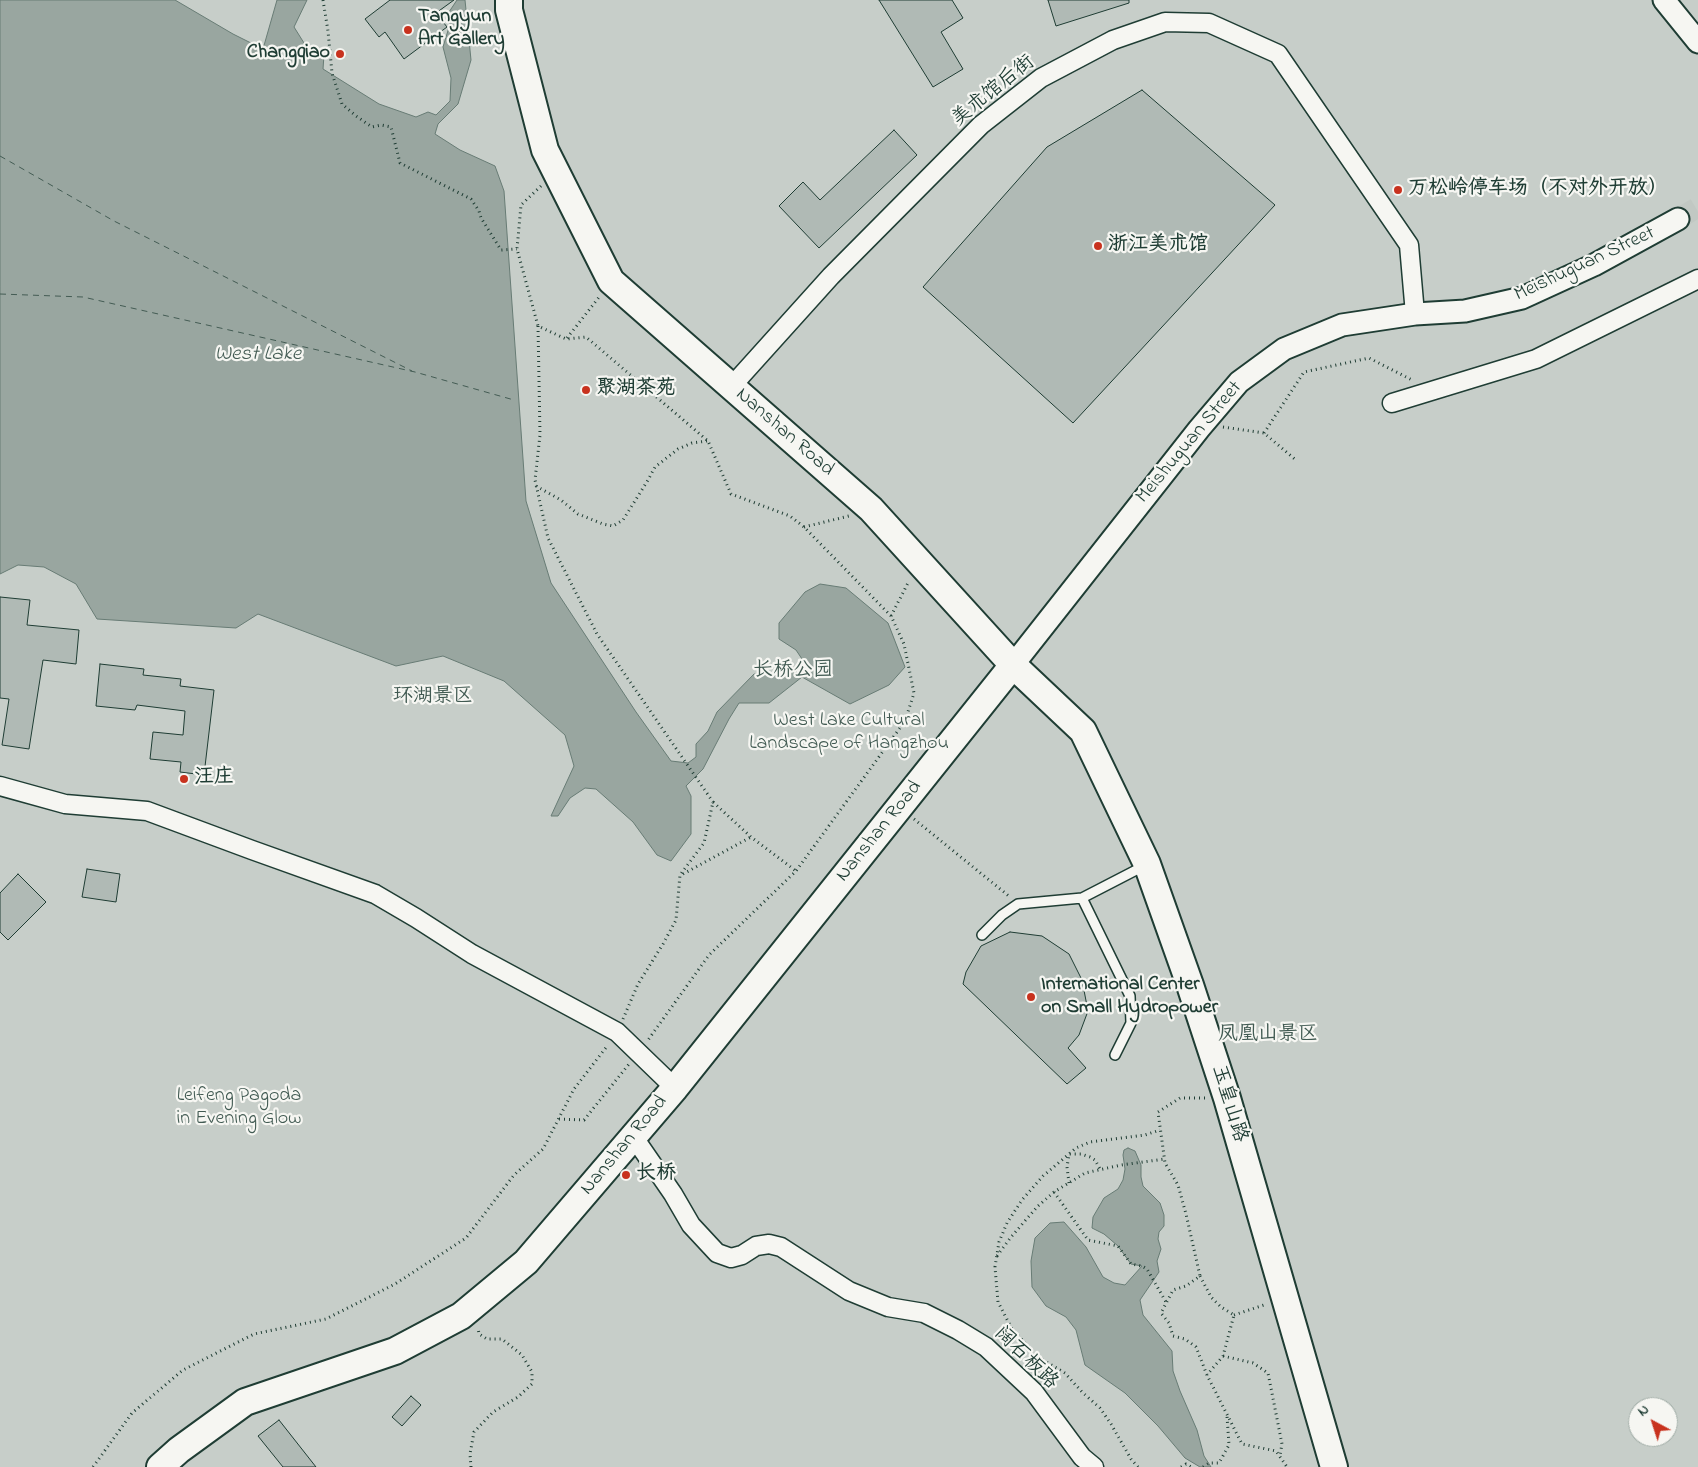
<!DOCTYPE html>
<html>
<head>
<meta charset="utf-8">
<style>
	body { margin:0 }
	#map { position:relative; width:1698px; height:1467px; overflow:hidden; background:#e9ebe7; font-family:"Indie Flower",sans-serif }
	canvas { display:block }
	.north { position:absolute; left:1628px; top:1397px; width:50px; height:50px; box-sizing:border-box; background:#f6f6f2; border:1px solid #a0aca6; border-radius:50%; rotate:320deg; font-size:14px; font-weight:700; line-height:20px; text-align:center; color:#1f3d34 }
	.north::after { content:''; display:block; margin:auto; width:18px; height:22px; background:#c8321e; clip-path:polygon(50% 0,100% 100%,50% 72%,0 100%) }
</style>
</head>
<body>
<div id="map">
<canvas width="1698" height="1467"></canvas>
<div class="north">N</div>
</div>
<script>
const ctx = document.querySelector('canvas').getContext('2d');
ctx.lineJoin = 'round';
function fillPath(path, color) { ctx.fillStyle = color; ctx.fill(path, 'evenodd'); }
const toPath = rows => new Path2D(rows.map(r => 'M' + r).join(''));
function strokePath(path, color, width, dash) { ctx.strokeStyle = color; ctx.lineWidth = width; ctx.lineCap = dash ? 'butt' : 'round'; ctx.setLineDash(dash || []); ctx.stroke(path); }
function drawText(font, color, halo, rows, align = 'center') {
  ctx.font = font + ' "Indie Flower","LXGW WenKai TC",sans-serif'; ctx.lineWidth = 4.5; ctx.setLineDash([]); ctx.textBaseline = 'middle'; ctx.strokeStyle = halo; ctx.fillStyle = color; for (const [text, x, y, turn = 0] of rows) {
    ctx.save(); ctx.translate(x, y); ctx.rotate((+turn || 0) * Math.PI / 180); ctx.textAlign = isNaN(turn) ? turn : align; if (halo) ctx.strokeText(text, 0, 0); ctx.fillText(text, 0, 0); ctx.restore();
  }
}
const green = toPath([
	[0,0,1698,0,1698,1467,0,1467],
	[1638,1407,1668,1407,1668,1437,1638,1437]
]);
const water = toPath([
	[0,0,175,0,233,34,263,49,277,0,307,0,294,27,304,43,324,55,323,69,379,104,416,117,428,112,436,115,450,101,451,78,443,47,450,24,449,12,457,0,465,0,471,60,458,104,438,124,435,134,460,150,495,166,504,191,526,501,551,583,636,712,671,761,688,763,696,757,696,744,708,731,717,712,754,674,788,671,804,662,796,650,779,639,779,623,805,592,820,584,846,588,888,623,905,667,889,685,850,704,802,677,769,703,739,703,729,719,703,769,686,786,691,796,691,834,671,861,657,855,633,822,596,789,585,788,570,798,558,816,551,816,574,766,565,735,504,681,443,656,396,666,258,614,236,628,97,619,76,584,44,567,18,565,0,574,0,0],
	[1128,1148,1135,1151,1141,1165,1141,1177,1143,1186,1160,1203,1164,1215,1164,1226,1159,1232,1158,1239,1161,1249,1157,1261,1159,1272,1140,1300,1143,1315,1172,1351,1173,1371,1180,1391,1197,1430,1204,1456,1211,1467,1200,1467,1185,1458,1158,1426,1125,1393,1085,1365,1076,1330,1066,1317,1046,1306,1032,1287,1031,1261,1035,1238,1050,1223,1064,1222,1086,1247,1103,1277,1114,1283,1125,1285,1142,1266,1131,1264,1118,1246,1104,1234,1092,1228,1093,1217,1104,1198,1118,1189,1123,1180,1125,1169,1123,1155,1124,1150,1128,1148]
]);
const ferry = toPath([
	[0,156,114,221,412,371],
	[0,294,83,297,415,372,514,400]
]);
const building = toPath([
	[390,0,454,0,436,13,447,27,404,59,385,32,379,37,365,19,390,0],
	[879,0,952,0,963,18,941,32,963,69,933,87,879,0],
	[1048,0,1129,0,1129,3,1056,26,1048,0],
	[1142,90,1275,205,1073,423,923,287,1047,147,1142,90],
	[894,130,917,155,819,248,779,206,803,182,820,200,894,130],
	[0,597,30,600,27,625,79,630,76,664,43,660,29,749,2,745,9,699,0,698,0,597],
	[100,664,144,669,143,675,181,679,180,686,214,690,204,775,180,772,181,762,150,759,153,732,183,735,185,711,137,705,135,710,96,706,100,664],
	[87,869,120,874,116,902,82,897,87,869],
	[18,874,46,902,8,940,0,932,0,893,18,874],
	[1010,932,1042,936,1069,954,1082,980,1088,1011,1079,1035,1068,1048,1086,1068,1067,1084,963,984,966,972,981,946,1010,932],
	[411,1396,421,1405,402,1426,392,1417,411,1396],
	[279,1420,316,1467,283,1467,258,1436,279,1420]
]);
const tertiaryTunnel = toPath([
	[1678,219,1698,207]
]);
const path = toPath([
	[323,0,328,31,332,73,342,104,356,116,372,127,381,125,391,127,400,163,471,199,479,211,481,218,501,250,517,249],
	[541,186,521,205,517,249,538,326,566,339,586,337,708,441,731,494,790,516,804,527,891,616,904,644,914,693,905,721,796,871,709,955,648,1040],
	[538,326,540,435,535,480,548,538,597,634,713,802],
	[567,338,600,296],
	[1223,427,1264,433,1297,461],
	[1264,433,1304,372,1369,358,1412,380],
	[536,486,561,500,578,514,603,524,613,526,623,520,648,480,655,467,678,449,692,443,707,441],
	[804,527,849,516],
	[891,616,909,581],
	[914,819,1010,897],
	[683,874,751,837],
	[623,1019,638,984,663,944,676,920,680,875,704,843,713,802,751,837,796,871],
	[1205,1098,1180,1098,1158,1112,1165,1163,1178,1185,1186,1214,1200,1276,1186,1286,1173,1290,1161,1313,1169,1323,1173,1336,1185,1339,1196,1347,1207,1375,1242,1444,1276,1451,1287,1467],
	[559,1119,584,1120,629,1064],
	[1069,1183,1067,1167,1069,1154,1081,1154,1090,1157,1095,1160,1100,1169],
	[1054,1192,1088,1240,1118,1246,1131,1264,1142,1266,1147,1269,1166,1302],
	[997,1256,1011,1237,1038,1206,1054,1192,1085,1173,1121,1165,1165,1159],
	[1200,1276,1211,1297,1221,1307,1234,1315,1223,1356,1207,1375],
	[1234,1315,1267,1304],
	[1223,1356,1253,1363,1268,1373,1282,1444,1280,1455],
	[93,1467,132,1413,183,1370,254,1334,326,1319,395,1284,466,1238,514,1175,543,1149,574,1089,608,1045],
	[471,1467,470,1454,474,1432,493,1412,518,1397,532,1384,532,1372,522,1355,502,1339,487,1339,479,1334,478,1328],
	[1138,1467,1131,1459,1111,1424,1100,1408,1082,1392,1065,1373,1038,1357,1012,1329,998,1302,995,1267,999,1242,1007,1223,1022,1200,1043,1176,1076,1148,1090,1142,1145,1135,1160,1130],
	[1181,1467,1186,1464,1191,1467],
	[1203,1467,1209,1463,1219,1463,1229,1445,1227,1416]
]);
const service = toPath([
	[1082,898,1130,996,1131,1023,1115,1055],
	[982,935,1002,915,1018,904,1082,898,1144,866]
]);
const minor = toPath([
	[731,387,831,276,981,125,1041,78,1113,40,1165,22,1209,23,1278,54,1409,245,1415,314],
	[1392,403,1536,359,1698,279],
	[0,786,65,804,147,811,252,850,375,894,416,918,472,954,617,1032,675,1088],
	[633,1136,673,1194,691,1225,717,1253,731,1258,742,1255,756,1246,769,1244,781,1247,849,1291,888,1307,924,1313,958,1330,986,1347,1034,1392,1082,1457,1094,1467]
]);
const tertiary = toPath([
	[1664,0,1698,42],
	[1013,665,1199,429,1239,382,1284,349,1342,325,1415,314,1465,311,1522,298,1594,265,1678,219]
]);
const primary = toPath([
	[509,0,509,10,545,150,611,281,871,509,1013,665,1083,731,1147,864,1190,985,1227,1098,1334,1467],
	[160,1467,179,1450,245,1402,395,1351,461,1316,526,1262,675,1088,1013,665]
]);
const markers = [
	[408,30,5,"#c8321e"],
	[340,54,5,"#c8321e"],
	[1398,190,5,"#c8321e"],
	[1098,246,5,"#c8321e"],
	[586,390,5,"#c8321e"],
	[184,779,5,"#c8321e"],
	[1031,997,5,"#c8321e"],
	[626,1175,5,"#c8321e"]
];
const poiNames = [
	["Tangyun",418,18],
	["Art Gallery",418,41],
	["Changqiao",330,54,"right"],
	["万松岭停车场（不对外开放）",1408,190],
	["浙江美术馆",1108,246],
	["聚湖茶苑",596,390],
	["汪庄",194,779],
	["International Center",1041,986],
	["on Small Hydropower",1041,1009],
	["长桥",636,1175]
];
const streetNames = [
	["美术馆后街",994,92,-39],
	["Meishuguan Street",1585,265,-25],
	["Nanshan Road",784,433,41],
	["Meishuguan Street",1190,443,-50],
	["Nanshan Road",880,832,-51],
	["玉皇山路",1228,1104,73],
	["Nanshan Road",625,1146,-50],
	["阔石板路",1025,1359,44]
];
const parkNames = [
	["长桥公园",793,672],
	["环湖景区",433,698],
	["West Lake Cultural",849,722],
	["Landscape of Hangzhou",849,745],
	["凤凰山景区",1268,1036],
	["Leifeng Pagoda",239,1097],
	["in Evening Glow",239,1120]
];
const waterNames = [
	["West Lake",258,356]
];
fillPath(green, '#c7cec9');
fillPath(water, '#99a6a0');
strokePath(water, '#687c75', 1);
strokePath(ferry, '#445c54', 1, [6, 5]);
fillPath(building, '#b0bab5');
strokePath(building, '#1f3d34', 1);
strokePath(tertiaryTunnel, '#c1c8c3', 21, [21, 11]);
strokePath(service, '#1f3d34', 12);
strokePath(minor, '#1f3d34', 21);
strokePath(tertiary, '#1f3d34', 25);
strokePath(primary, '#1f3d34', 30);
strokePath(path, '#1f3d34', 3, [1, 4]);
strokePath(service, '#f6f6f2', 9);
strokePath(minor, '#f6f6f2', 18);
strokePath(tertiary, '#f6f6f2', 21);
strokePath(primary, '#f6f6f2', 26);
for (const [x, y, r, color] of markers) { const dot = new Path2D(); dot.arc(x, y, r, 0, 2 * Math.PI); ctx.fillStyle = color; ctx.fill(dot); strokePath(dot, '#f6f6f2', 2); }
drawText('bold 20px', '#1f3d34', '#f6f6f2', poiNames, 'left');
drawText('20px', '#1f3d34', '#f6f6f2', streetNames);
drawText('20px', '#415a52', '#f6f6f2', parkNames);
drawText('italic 21px', '#445c54', '#f6f6f2', waterNames);
</script>
</body>
</html>
